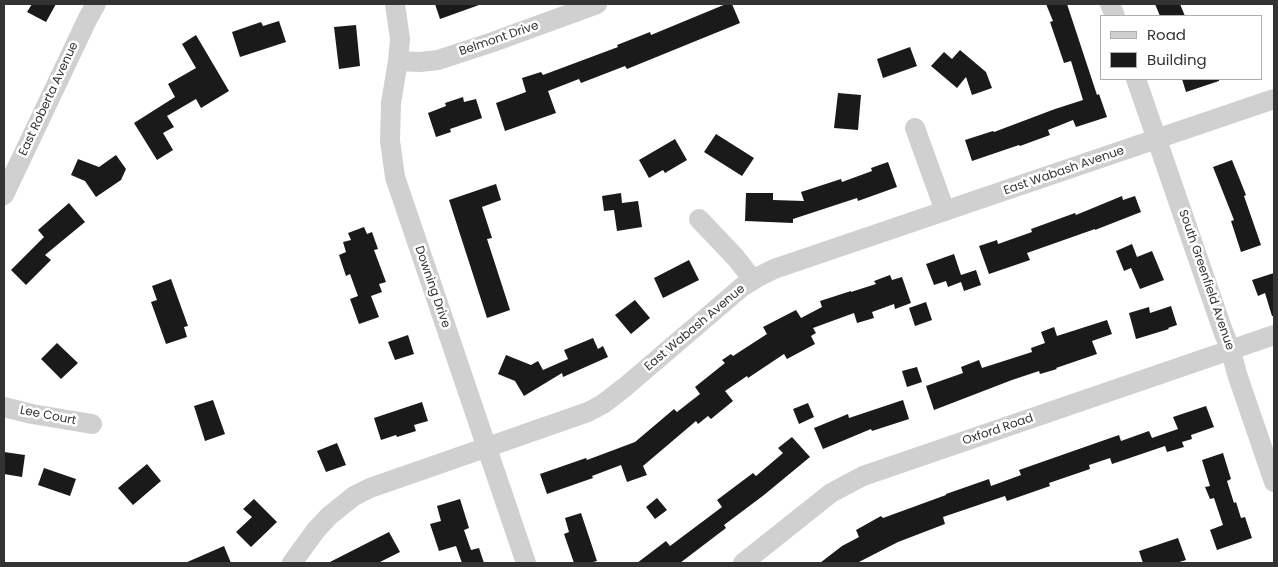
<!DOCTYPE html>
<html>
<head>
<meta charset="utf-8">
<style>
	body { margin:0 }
	#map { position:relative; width:1278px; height:567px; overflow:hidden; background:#fff; font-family:Poppins,sans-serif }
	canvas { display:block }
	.frame { position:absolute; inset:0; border:5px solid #333; pointer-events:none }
	.legend { position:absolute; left:1100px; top:15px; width:162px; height:65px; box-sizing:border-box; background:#fff; border:1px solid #adadad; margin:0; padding:6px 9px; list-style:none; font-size:15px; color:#333 }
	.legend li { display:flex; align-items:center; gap:10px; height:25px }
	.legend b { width:25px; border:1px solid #adadad }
</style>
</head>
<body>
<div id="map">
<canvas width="1278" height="567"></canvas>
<div class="frame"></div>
<ul class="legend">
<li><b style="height:6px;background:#d0d0d0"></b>Road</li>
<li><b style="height:14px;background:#1a1a1a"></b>Building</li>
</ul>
</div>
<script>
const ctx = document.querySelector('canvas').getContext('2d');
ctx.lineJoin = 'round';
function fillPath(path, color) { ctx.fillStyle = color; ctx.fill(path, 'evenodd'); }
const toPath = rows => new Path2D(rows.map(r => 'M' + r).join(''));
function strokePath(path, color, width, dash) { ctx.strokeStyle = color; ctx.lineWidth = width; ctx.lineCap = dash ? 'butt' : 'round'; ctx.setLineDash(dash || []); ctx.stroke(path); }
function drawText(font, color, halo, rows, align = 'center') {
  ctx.font = font + ' Poppins,sans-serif'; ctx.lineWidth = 5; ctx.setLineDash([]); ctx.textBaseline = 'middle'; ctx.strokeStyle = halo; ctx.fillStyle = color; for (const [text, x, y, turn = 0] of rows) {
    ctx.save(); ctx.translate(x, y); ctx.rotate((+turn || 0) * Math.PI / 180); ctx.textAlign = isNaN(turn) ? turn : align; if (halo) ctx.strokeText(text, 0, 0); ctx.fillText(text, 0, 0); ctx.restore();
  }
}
const building = toPath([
	[32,4,56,4,46,22,27,12],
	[435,4,478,4,479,5,440,19],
	[726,4,732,4,740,23,627,69,625,66,581,83,579,79,548,91,556,113,505,131,496,103,526,92,522,78,541,72,543,75,618,47,617,45,650,32,651,35],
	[1046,4,1067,4,1097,95,1099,94,1107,117,1076,127,1073,120,1048,130,1050,135,1020,146,1019,145,972,161,965,140,993,131,994,132,1055,109,1083,100,1071,61,1064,63,1050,22,1053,21],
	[1155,4,1180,4,1185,16,1160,16],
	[279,21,286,42,240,57,232,32,261,22,263,26],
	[356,25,360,66,339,69,334,27],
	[196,35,229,91,201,108,196,99,167,116,174,127,163,133,173,150,157,160,134,123,175,97,168,84,196,68,182,44],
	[910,47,917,66,883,78,877,59],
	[960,50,986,72,992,88,972,95,966,77,957,88,931,66,944,52,952,59],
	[1182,79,1219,79,1219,81,1186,92],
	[838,93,861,95,858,130,834,128],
	[463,97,464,102,476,99,482,118,450,129,451,132,436,137,428,113,446,106,445,103],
	[716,134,754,158,742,176,704,152],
	[675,139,687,160,665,173,663,170,649,178,639,160],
	[116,155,126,169,121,180,96,197,85,181,71,175,78,159,99,167],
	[1232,160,1246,195,1244,196,1261,245,1241,252,1231,221,1234,220,1213,167],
	[888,162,897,187,858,201,857,198,793,219,793,223,745,221,746,193,773,193,773,200,804,201,801,192,841,179,842,182,872,171,871,168],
	[496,184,501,200,482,207,492,238,487,239,510,310,487,318,449,200],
	[621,193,622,203,638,201,642,227,617,231,614,210,604,211,602,196],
	[1122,196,1123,200,1135,196,1141,212,1095,230,1095,229,1027,253,1030,260,989,274,979,246,997,240,998,244,1032,232,1031,229,1075,213,1076,215],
	[69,203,85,222,45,255,51,260,26,285,11,270,44,237,38,230],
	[364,227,367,234,372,232,378,249,374,250,386,282,379,284,382,292,371,296,379,317,359,324,350,299,358,296,350,274,346,276,339,255,346,252,343,242,351,240,348,233],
	[1132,244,1137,257,1152,251,1164,280,1140,289,1131,268,1124,271,1116,251],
	[954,254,961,275,976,270,981,285,964,291,961,282,948,287,946,281,934,285,926,264],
	[689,260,699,280,663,298,654,278],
	[1274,273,1274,316,1272,316,1265,293,1258,296,1252,280],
	[890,275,892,280,902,277,911,303,895,309,894,304,872,312,874,318,857,323,854,313,813,328,816,333,811,336,815,344,787,359,784,354,748,378,747,376,725,391,733,401,711,419,708,416,698,424,696,421,643,466,647,475,627,482,621,465,592,476,593,478,547,494,540,474,586,458,587,460,635,442,674,409,677,412,700,394,695,387,725,363,722,360,731,354,733,356,767,334,763,327,796,310,801,318,822,307,820,301,851,291,851,292,876,284,874,281],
	[171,279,188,326,184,327,187,337,166,344,151,302,157,300,152,286],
	[635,300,650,318,631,334,615,315],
	[926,302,932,320,915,326,909,308],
	[1171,306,1177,325,1168,328,1169,329,1136,339,1129,313,1149,307,1150,313],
	[1107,320,1112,334,1092,341,1097,354,1056,368,1057,369,1040,374,1039,371,1012,380,934,410,926,386,963,373,961,367,979,360,982,368,1032,352,1031,348,1045,343,1041,332,1054,327,1057,336],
	[408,335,414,354,395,360,388,342],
	[593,338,598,349,603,346,608,357,563,377,562,373,524,396,515,381,498,374,506,355,531,365,538,361,543,370,568,359,564,350],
	[57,343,78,363,61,379,41,359],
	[917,367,922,382,907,387,902,371],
	[213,400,225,434,205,441,194,406],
	[903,400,909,419,872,431,871,429,823,449,814,428,848,414,849,418],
	[422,402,428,421,414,425,416,431,397,437,396,435,381,440,374,418],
	[808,403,814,417,799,424,793,409],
	[1206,406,1214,427,1191,435,1192,439,1182,442,1184,447,1167,452,1165,446,1112,464,1110,458,1089,465,1090,469,1049,483,1050,486,1007,501,1005,496,943,517,945,524,898,542,857,563,820,563,842,546,859,537,856,530,881,516,883,518,946,495,946,494,989,479,991,486,1021,475,1019,470,1119,435,1121,441,1149,431,1152,438,1178,429,1173,417],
	[792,437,810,457,764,495,724,525,726,528,680,563,637,563,666,541,670,546,722,507,717,500,753,473,756,476,783,453,778,448],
	[337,443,346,465,326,472,317,451],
	[4,452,25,455,22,477,4,474],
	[1223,453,1231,479,1227,481,1234,503,1236,502,1241,518,1245,517,1252,538,1217,550,1210,530,1223,525,1214,498,1210,499,1205,487,1210,486,1202,460],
	[147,464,161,481,133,505,118,488],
	[44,468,76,479,70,496,38,485],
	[657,498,667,510,655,519,646,507],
	[254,499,277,522,251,547,236,532,252,517,243,509],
	[460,499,469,528,464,530,471,550,479,548,484,563,462,563,456,546,439,551,430,524,441,521,437,506],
	[581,513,597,561,589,563,574,563,564,534,569,532,565,518],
	[389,532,400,552,378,563,328,563],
	[1178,538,1186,560,1176,563,1143,563,1139,551],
	[224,546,231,563,185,563]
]);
const minor = toPath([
	[395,4,400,39,398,61,391,103,390,141,395,177,526,563],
	[1110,4,1115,16],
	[398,61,420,62,438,60,493,42,597,4],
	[1136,79,1223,331,1231,351,1237,374,1274,482],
	[915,128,945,211],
	[4,195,88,18,96,4],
	[699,219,736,258,753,280],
	[4,407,32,414,92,424],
	[292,563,316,530,329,516,354,496,370,488,588,412,603,404,625,387,742,287,758,277,774,269,1274,99],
	[743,563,831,493,863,476,1274,335]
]);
const streetNames = [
	["Belmont Drive",499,39,-19],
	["East Roberta Avenue",49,99,-65],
	["East Wabash Avenue",1064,171,-19],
	["South Greenfield Avenue",1206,280,71],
	["Downing Drive",432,287,71],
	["East Wabash Avenue",695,328,-40],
	["Lee Court",48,416,11],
	["Oxford Road",998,430,-19]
];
fillPath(building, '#1a1a1a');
strokePath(minor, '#d0d0d0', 20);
drawText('12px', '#333', '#fff', streetNames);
</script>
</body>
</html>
